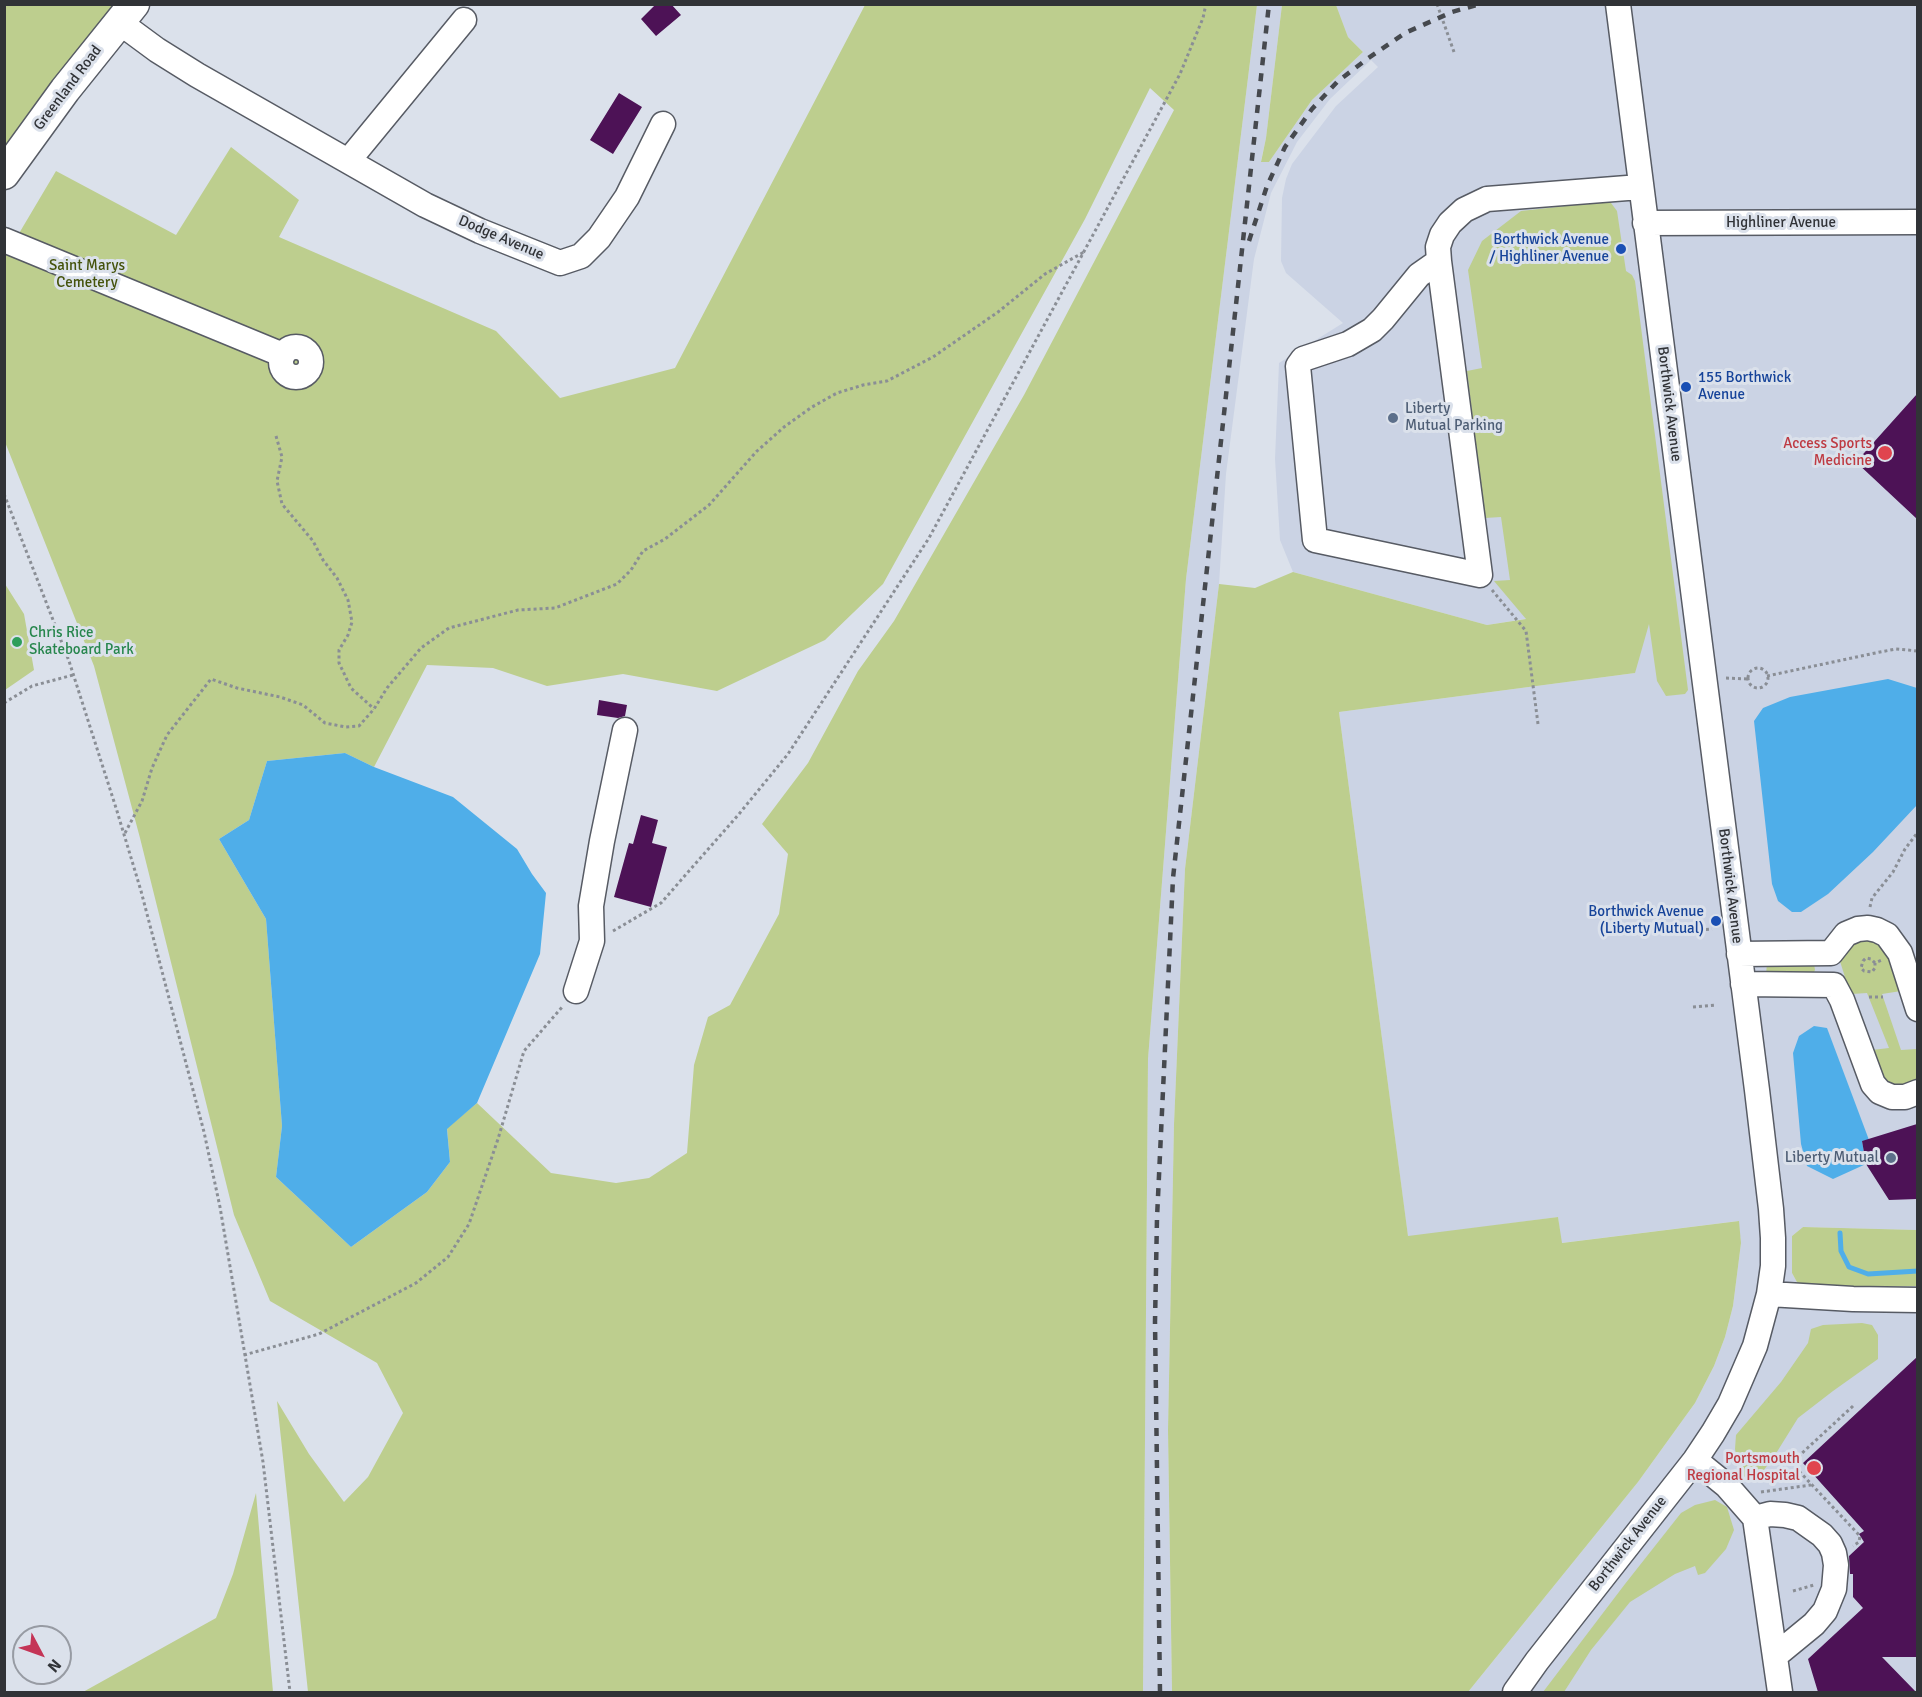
<!DOCTYPE html>
<html>
<head>
<meta charset="utf-8">
<style>
	body { margin:0 }
	#map { position:relative; width:1922px; height:1697px; overflow:hidden; background:#dbe1eb; font-family:Signika,sans-serif }
	canvas { display:block }
	.frame { position:absolute; inset:0; border:6px solid #313337; pointer-events:none }
	.north { position:absolute; left:12px; top:1625px; width:60px; height:60px; box-sizing:border-box; background:#dbe1eb; border:2px solid #979ba3; border-radius:50%; rotate:131deg; font-size:16px; font-weight:700; line-height:24px; text-align:center; color:#313337 }
	.north::after { content:''; display:block; margin:auto; width:21px; height:27px; background:#c43456; clip-path:polygon(50% 0,100% 100%,50% 72%,0 100%) }
</style>
</head>
<body>
<div id="map">
<canvas width="1922" height="1697"></canvas>
<div class="frame"></div>
<div class="north">N</div>
</div>
<script>
const ctx = document.querySelector('canvas').getContext('2d');
ctx.lineJoin = 'round';
function fillPath(path, color) { ctx.fillStyle = color; ctx.fill(path, 'evenodd'); }
const toPath = rows => new Path2D(rows.map(r => 'M' + r).join(''));
function strokePath(path, color, width, dash) { ctx.strokeStyle = color; ctx.lineWidth = width; ctx.lineCap = dash ? 'butt' : 'round'; ctx.setLineDash(dash || []); ctx.stroke(path); }
function drawText(font, color, halo, rows, align = 'center') {
  ctx.font = font + ' Signika,sans-serif'; ctx.lineWidth = 6; ctx.setLineDash([]); ctx.textBaseline = 'middle'; ctx.strokeStyle = halo; ctx.fillStyle = color; for (const [text, x, y, turn = 0] of rows) {
    ctx.save(); ctx.translate(x, y); ctx.rotate((+turn || 0) * Math.PI / 180); ctx.textAlign = isNaN(turn) ? turn : align; if (halo) ctx.strokeText(text, 0, 0); ctx.fillText(text, 0, 0); ctx.restore();
  }
}
const built = toPath([
	[1257,5,1282,5,1266,138,1261,161,1269,162,1312,100,1363,52,1348,37,1336,5,1917,5,1917,1230,1803,1227,1792,1236,1792,1273,1798,1284,1835,1288,1917,1286,1917,1692,1468,1692,1638,1482,1695,1403,1714,1366,1725,1337,1733,1306,1741,1243,1738,1221,1561,1243,1558,1217,1408,1237,1339,712,1635,673,1549,615,1487,625,1293,572,1280,540,1275,459,1279,363,1343,323,1286,273,1281,261,1282,198,1286,179,1292,164,1336,106,1378,67,1371,60,1330,99,1297,142,1271,193,1254,259,1226,474,1219,584,1185,869,1174,1124,1168,1430,1172,1692,1143,1692,1148,1059,1186,579]
]);
const green = toPath([
	[5,5,145,5,5,170],
	[865,5,1257,5,1186,579,1148,1059,1143,1692,308,1692,277,1401,309,1454,344,1502,368,1477,403,1413,377,1363,270,1301,234,1215,140,838,94,666,5,442,5,257,56,171,176,235,231,147,299,200,279,237,496,331,560,398,675,368],
	[1150,88,1174,110,1024,395,894,621,858,671,808,763,762,824,788,854,779,914,730,1005,708,1017,694,1065,687,1153,649,1178,616,1183,551,1173,477,1103,447,1128,450,1162,427,1192,351,1247,276,1177,282,1126,266,919,219,839,249,820,267,761,345,753,374,767,427,665,493,668,547,686,623,674,717,691,825,640,883,584,1085,219],
	[1282,5,1336,5,1348,37,1363,52,1312,100,1269,162,1261,162,1266,138],
	[1602,202,1611,203,1617,211,1626,271,1632,275,1635,281,1688,690,1685,694,1666,696,1657,681,1649,624,1635,673,1339,712,1408,1236,1558,1217,1562,1243,1739,1221,1741,1243,1733,1306,1725,1337,1714,1366,1695,1403,1638,1482,1468,1692,1172,1692,1168,1430,1174,1124,1185,869,1219,584,1255,588,1293,572,1487,625,1526,619,1494,581,1510,580,1501,517,1485,518,1467,371,1482,368,1468,270,1482,241,1521,211],
	[5,584,24,614,34,670,5,690],
	[1862,935,1886,947,1901,991,1882,994,1901,1050,1917,1049,1917,1080,1901,1088,1883,1081,1872,1050,1889,1048,1867,993,1852,994,1849,990,1839,958],
	[1767,962,1814,964,1815,970,1813,974,1766,976],
	[1803,1227,1917,1230,1917,1286,1835,1288,1798,1284,1792,1273,1792,1236],
	[1862,1323,1872,1325,1878,1335,1878,1359,1833,1391,1798,1418,1775,1455,1758,1478,1750,1480,1740,1474,1735,1449,1736,1435,1781,1382,1808,1343,1811,1329,1823,1325],
	[256,1493,273,1692,83,1692,216,1618,233,1574],
	[1715,1500,1727,1507,1734,1530,1726,1549,1705,1573,1698,1575,1695,1566,1675,1574,1630,1602,1591,1650,1564,1692,1543,1692,1625,1584,1681,1513,1695,1505]
]);
const water = toPath([
	[1888,679,1917,688,1917,805,1873,852,1828,894,1801,912,1792,912,1778,901,1772,884,1754,721,1763,708,1790,697],
	[345,753,374,767,453,797,517,849,532,874,546,893,540,954,477,1103,447,1129,450,1162,427,1192,351,1247,276,1177,282,1126,266,919,219,839,249,820,267,761],
	[1814,1026,1827,1028,1869,1140,1862,1141,1866,1164,1833,1179,1807,1166,1801,1144,1793,1053,1799,1036]
]);
const stream = toPath([
	[1840,1233,1841,1251,1849,1267,1868,1274,1918,1271]
]);
const building = toPath([
	[656,4,671,4,681,15,656,36,641,19],
	[619,93,642,107,613,154,590,140],
	[1917,394,1917,519,1856,462],
	[599,700,627,705,625,716,618,718,597,715],
	[641,815,658,820,652,843,667,847,651,907,614,897,629,843,633,844],
	[1917,1124,1917,1199,1889,1200,1866,1164,1862,1141],
	[1917,1357,1917,1657,1882,1657,1916,1692,1818,1692,1808,1659,1863,1608,1853,1597,1853,1574,1850,1574,1849,1556,1864,1542,1859,1534,1864,1531,1803,1463]
]);
const path = toPath([
	[1437,4,1454,52],
	[276,436,282,457,277,481,282,504,313,541,323,560,337,578,348,600,352,622,348,635,339,650,339,663,351,688,374,709],
	[4,494,69,661,117,811,141,891,204,1132,220,1207,263,1462,290,1692],
	[1492,590,1526,631,1538,724],
	'1748 678a10 10 0 1 1 20 0a10 10 0 1 1-20 0Z',
	[1767,676,1880,652,1896,649,1918,651],
	[1726,678,1748,679],
	[4,703,32,686,73,675],
	[125,833,142,801,152,768,167,735,211,679,237,688,280,697,303,705,325,723,346,727,359,726,374,709,387,688,421,648,449,628,518,610,555,608,617,584,631,570,643,551,665,539,709,505,757,451,784,427,812,407,837,393,863,385,887,381,933,357,998,312,1045,274,1084,252],
	[1870,907,1872,898,1893,872,1905,849,1918,832],
	[613,931,661,903,739,814,788,754,929,538,1180,74,1203,18,1206,4],
	[1682,931,1712,929],
	[1875,963,1871,959,1866,958,1863,961,1861,968,1864,971,1872,972,1875,968,1875,963,1882,960],
	[1869,997,1883,997],
	[1693,1007,1716,1005],
	[244,1355,319,1334,416,1283,448,1257,469,1224,498,1139,524,1051,563,1006],
	[1853,1406,1801,1454,1796,1463,1798,1470,1860,1536,1859,1542,1853,1546],
	[1761,1492,1811,1485],
	[1793,1591,1814,1585]
]);
const minor = toPath([
	[119,22,157,50,197,75,425,205,480,231,560,263,581,256,599,238,627,197,663,124],
	[349,160,464,20],
	[1645,223,1918,222],
	[4,240,283,355],
	[1439,261,1419,275,1383,319,1372,330,1348,344,1303,359,1298,366,1315,540,1480,575,1439,261,1438,247,1442,235,1450,223,1464,210,1487,199,1640,187],
	'281 362a15 15 0 1 1 30 0a15 15 0 1 1-30 0Z',
	[1739,954,1831,953,1846,934,1858,929,1868,928,1877,930,1887,935,1900,953,1918,1009],
	[1743,984,1834,985,1842,1000,1873,1084,1880,1092,1892,1097,1905,1097,1918,1092],
	[576,991,592,941,591,906,602,841,625,730],
	[1769,1294,1853,1299,1918,1300],
	[1695,1460,1727,1486,1755,1518,1780,1692],
	[1755,1518,1770,1514,1785,1515,1798,1518,1822,1535,1830,1544,1834,1553,1836,1565,1834,1589,1825,1611,1814,1624,1775,1656],
	[1515,1692,1537,1661,1695,1460,1713,1433,1730,1404,1755,1346,1769,1294,1773,1266,1773,1238,1771,1209,1757,1090,1618,4]
]);
const major = toPath([
	[4,174,65,90,134,4]
]);
const rail = toPath([
	[1249,241,1267,186,1285,147,1312,109,1337,82,1367,59,1405,33,1452,12,1480,4],
	[1160,1692,1155,1322,1157,1218,1173,878,1269,4]
]);
const markers = [
	[1621,249,6,"#1a4fb4"],
	[1686,387,6,"#1a4fb4"],
	[1393,418,6,"#5c6f8a"],
	[1885,453,8,"#e0444e"],
	[17,642,6,"#2e9e5b"],
	[1716,921,6,"#1a4fb4"],
	[1891,1158,6,"#5c6f8a"],
	[1814,1468,8,"#e0444e"]
];
const streetNames = [
	["Greenland Road",68,88,-53],
	["Highliner Avenue",1781,223],
	["Dodge Avenue",501,238,23],
	["Borthwick Avenue",1669,404,83],
	["Borthwick Avenue",1730,886,83],
	["Borthwick Avenue",1628,1544,-52]
];
const transitNames = [
	["Borthwick Avenue",1609,240],
	["/ Highliner Avenue",1609,257],
	["155 Borthwick",1698,378,"left"],
	["Avenue",1698,395,"left"],
	["Borthwick Avenue",1704,912],
	["(Liberty Mutual)",1704,929]
];
const parkNames = [
	["Saint Marys",87,266],
	["Cemetery",87,283]
];
const serviceNames = [
	["Liberty",1405,409],
	["Mutual Parking",1405,426],
	["Liberty Mutual",1879,1158,"right"]
];
const healthNames = [
	["Access Sports",1872,444],
	["Medicine",1872,461],
	["Portsmouth",1800,1459],
	["Regional Hospital",1800,1476]
];
const leisureNames = [
	["Chris Rice",29,633],
	["Skateboard Park",29,650]
];
fillPath(built, '#cbd3e4');
fillPath(green, '#bdce8e');
fillPath(water, '#4faee9');
strokePath(stream, '#4faee9', 5);
fillPath(building, '#4d1256');
strokePath(minor, '#575b64', 27);
strokePath(major, '#575b64', 33);
strokePath(path, '#8a8e95', 3, [3, 3]);
strokePath(minor, '#fff', 24);
strokePath(major, '#fff', 30);
strokePath(rail, '#46494e', 4.5, [8, 8]);
for (const [x, y, r, color] of markers) { const dot = new Path2D(); dot.arc(x, y, r, 0, 2 * Math.PI); ctx.fillStyle = color; ctx.fill(dot); strokePath(dot, '#dbe1eb', 2); }
drawText('15px', '#313337', '#dbe1eb', streetNames);
drawText('15px', '#164399', '#dbe1eb', transitNames, 'right');
drawText('15px', '#45530c', '#dbe1eb', parkNames);
drawText('15px', '#4e5e75', '#dbe1eb', serviceNames, 'left');
drawText('15px', '#be3a42', '#dbe1eb', healthNames, 'right');
drawText('15px', '#27864d', '#dbe1eb', leisureNames, 'left');
</script>
</body>
</html>
